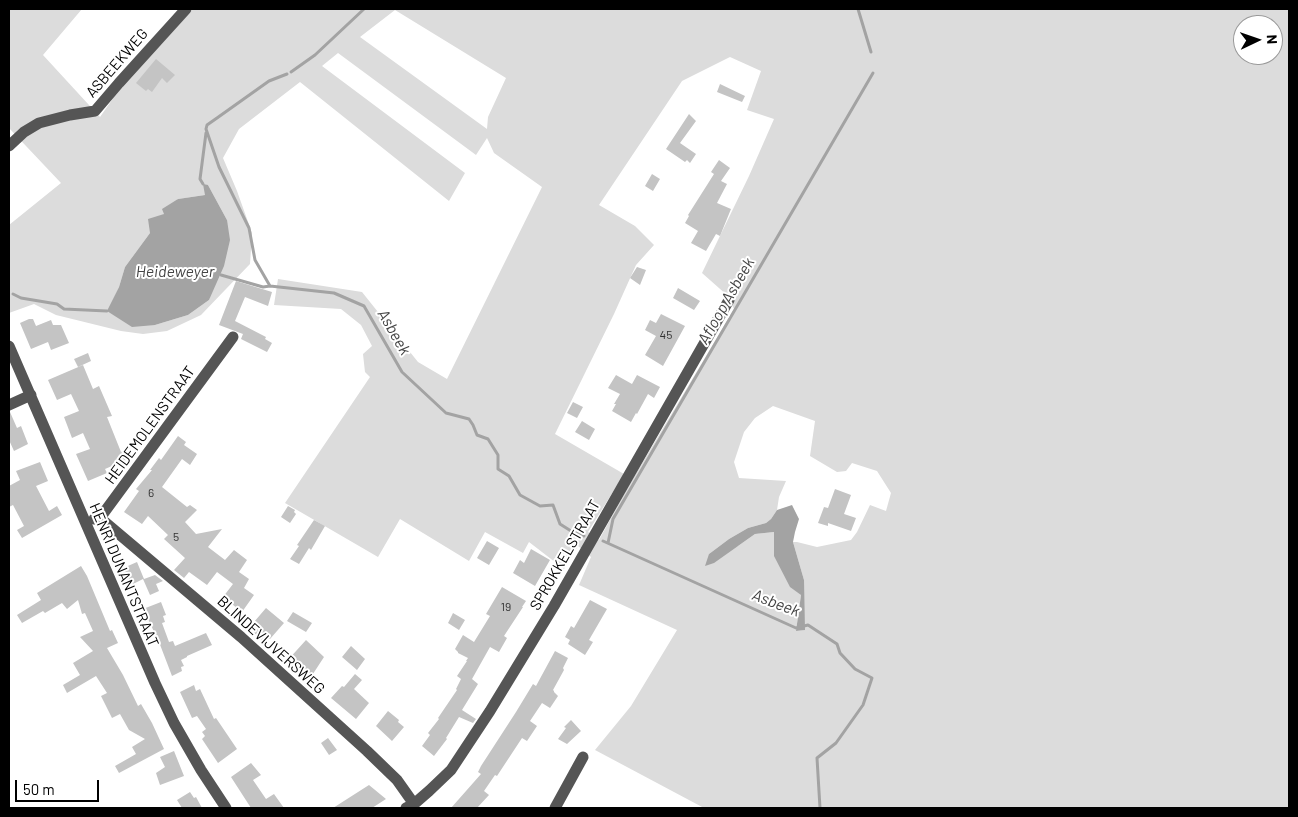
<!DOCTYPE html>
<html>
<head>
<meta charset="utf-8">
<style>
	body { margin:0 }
	#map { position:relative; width:1298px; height:817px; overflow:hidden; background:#fff; font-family:Barlow,sans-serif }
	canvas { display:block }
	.frame { position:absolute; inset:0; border:10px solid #000; pointer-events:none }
	.north { position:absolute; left:1233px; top:15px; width:50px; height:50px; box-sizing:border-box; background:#fff; border:1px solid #999; border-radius:50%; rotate:87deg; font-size:14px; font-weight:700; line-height:20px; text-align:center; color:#000 }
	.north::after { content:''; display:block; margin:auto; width:18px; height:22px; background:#000; clip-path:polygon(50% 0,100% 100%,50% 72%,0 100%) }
	.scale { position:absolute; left:15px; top:780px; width:84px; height:22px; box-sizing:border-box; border:2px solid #000; border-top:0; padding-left:6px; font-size:15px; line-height:18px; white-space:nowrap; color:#000; -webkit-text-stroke:4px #fff; paint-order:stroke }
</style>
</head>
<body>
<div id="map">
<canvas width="1298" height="817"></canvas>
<div class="frame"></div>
<div class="north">N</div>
<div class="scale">50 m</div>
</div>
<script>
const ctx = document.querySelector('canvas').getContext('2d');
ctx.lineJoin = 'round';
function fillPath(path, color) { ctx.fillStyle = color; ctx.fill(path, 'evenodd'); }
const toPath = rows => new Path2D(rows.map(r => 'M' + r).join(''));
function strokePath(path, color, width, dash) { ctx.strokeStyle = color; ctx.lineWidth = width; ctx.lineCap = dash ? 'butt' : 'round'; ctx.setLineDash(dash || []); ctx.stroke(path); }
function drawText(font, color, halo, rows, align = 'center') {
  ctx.font = font + ' Barlow,sans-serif'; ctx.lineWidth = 4; ctx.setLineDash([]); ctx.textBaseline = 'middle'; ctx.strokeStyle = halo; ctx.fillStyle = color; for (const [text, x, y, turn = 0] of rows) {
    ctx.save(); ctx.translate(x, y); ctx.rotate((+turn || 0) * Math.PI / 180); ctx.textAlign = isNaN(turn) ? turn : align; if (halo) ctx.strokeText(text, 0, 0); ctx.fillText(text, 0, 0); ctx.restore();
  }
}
const green = toPath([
	[9,9,82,9,43,55,100,117,114,97,193,9,1289,9,1289,808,704,808,595,750,631,706,677,630,579,585,591,557,578,546,564,569,529,542,523,553,485,532,469,561,400,519,378,557,285,503,370,377,365,372,363,354,372,346,361,325,341,309,274,305,278,279,362,292,418,362,447,379,542,187,494,153,487,138,476,155,338,53,322,66,465,173,449,201,300,82,239,129,223,158,237,191,252,233,250,264,201,315,167,331,143,334,121,331,56,315,34,304,9,313,9,225,61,183,9,128],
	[395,10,506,78,488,117,487,129,360,37],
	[1243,25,1273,25,1273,55,1243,55],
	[730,57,761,71,747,110,774,119,749,176,702,273,728,296,734,309,628,487,599,540,588,532,624,474,555,434,614,314,636,265,654,245,635,226,599,205,682,81],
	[208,185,227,220,209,300,188,315,155,325,108,311,119,287,125,267,164,214,178,199,205,195],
	[773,406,815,421,810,456,837,472,846,471,852,463,877,471,891,493,886,511,870,505,857,532,851,540,817,547,797,542,793,542,804,580,804,630,796,631,801,595,774,532,755,534,738,546,709,554,729,539,748,528,766,523,771,519,777,510,779,497,786,481,739,478,734,462,744,432,755,418]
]);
const water = toPath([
	[203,184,208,185,227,220,230,240,224,266,209,300,188,315,155,325,132,327,107,311,119,287,125,267,150,233,148,219,164,214,162,209,178,199,205,195],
	[792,505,799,519,795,532,793,542,804,580,805,630,796,631,801,595,790,587,774,556,774,532,755,534,714,563,705,566,709,554,729,539,748,528,766,523,771,519,777,510]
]);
const stream = toPath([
	[858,9,871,52],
	[291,72,315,55,364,9],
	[287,74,269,81,217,118,207,125,206,129,219,167,249,228,255,260,270,286,334,293,364,306,402,372,446,413,469,419,473,425,477,435,488,439,498,455,498,469,509,476,520,495,540,506,553,505,560,524,571,531,584,536],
	[203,184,200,179,206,133],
	[221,275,263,287,270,286],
	[13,294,21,298,57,304,64,309,107,311],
	[603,541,796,628,808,625,837,644,840,653,855,669,872,678,863,705,836,743,817,758,820,808],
	[608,543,613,519,873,73]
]);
const building = toPath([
	[156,59,175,75,167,83,162,78,152,92,148,89,146,91,136,83],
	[720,84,745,96,742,102,717,92],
	[689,114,696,121,680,143,696,154,690,163,687,160,685,162,666,149],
	[719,160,730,168,721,181,727,184,717,203,731,209,720,236,716,234,706,251,691,243,698,231,685,223,689,216,688,215,714,174,711,172],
	[652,174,660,179,653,191,645,186],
	[637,267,646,270,640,285,630,278],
	[236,281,272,292,268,306,245,297,235,321,266,337,265,339,272,343,267,352,241,339,243,334,219,325],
	[678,288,700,301,694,310,673,298],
	[661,314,685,326,663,366,645,355,656,336,645,330,650,320,656,323],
	[29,319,33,319,36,326,51,320,53,325,61,325,69,343,51,350,48,342,31,349,20,323],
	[88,353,91,361,78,367,74,359],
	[83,365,93,389,99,386,112,416,107,417,121,452,130,448,133,457,105,469,107,473,88,481,76,454,90,449,83,433,72,438,64,417,79,411,71,394,57,400,48,380],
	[616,375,632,384,637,375,660,387,654,398,648,394,637,414,636,413,631,422,612,411,616,404,614,404,620,394,608,388],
	[573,402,583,407,577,418,567,413],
	[9,412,10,412,17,428,21,426,28,444,14,451,9,440],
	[582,421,595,429,589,440,575,432],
	[178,436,186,442,184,445,197,454,190,465,182,459,162,487,187,507,190,505,197,510,185,522,196,534,222,529,208,547,225,560,234,550,247,560,239,572,249,579,244,588,254,595,242,612,223,597,233,584,217,572,207,585,189,572,184,578,174,570,185,558,164,539,168,535,148,516,142,524,124,512,139,491,136,489,152,470,150,470,159,458,161,460],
	[40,462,48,481,36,486,49,511,57,506,62,515,22,538,17,530,24,526,13,505,9,507,9,486,20,480,16,471],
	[835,489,851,495,844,514,856,518,851,531,828,523,828,526,818,523,824,507,828,508],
	[288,506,295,510,294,512,296,514,290,523,281,517],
	[314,520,325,526,311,550,309,548,299,564,290,559,299,546,297,545],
	[487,541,499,548,489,565,477,558],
	[531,549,550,560,535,586,513,573,520,560,524,563],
	[137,562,144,579,155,575,163,581,156,584,159,591,150,595,143,579,129,586,121,569],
	[81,566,87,576,110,631,112,630,118,643,107,648,123,675,138,706,141,704,152,723,164,749,119,773,115,766,136,754,132,747,145,739,129,730,120,714,112,718,101,696,107,693,96,676,67,693,63,685,80,675,73,663,93,651,80,637,93,631,85,613,82,614,78,600,67,609,62,603,45,613,43,611,22,623,17,615,41,600,37,593],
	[502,587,526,601,522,607,523,607,504,636,507,638,499,652,490,647,472,679,478,684,462,710,476,719,473,723,459,717,446,738,447,739,434,756,422,746,430,735,428,733,439,719,438,718,457,690,456,689,461,679,457,676,467,661,466,661,468,658,458,653,458,652,455,649,463,635,474,642,490,616,486,614],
	[590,600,607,609,589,640,593,642,585,655,568,644,570,640,565,637,571,626,574,628],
	[161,602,166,615,163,616,165,622,162,623,169,642,173,641,175,646,206,633,212,645,187,656,187,657,181,660,184,666,181,667,182,671,172,676,159,642,143,609],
	[266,608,284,623,270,639,268,638,264,642,250,629,255,623,254,622],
	[293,612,312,623,306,632,287,621],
	[453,613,465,620,459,630,448,623],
	[306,640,324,657,309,680,287,661],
	[351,646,365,659,357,670,342,657],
	[555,651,568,658,563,668,564,670,553,690,554,691,554,692,558,696,550,708,542,703,530,721,537,726,527,741,522,738,497,776,495,775,484,791,489,795,477,808,451,808,481,774,478,772,481,766,516,712,533,684,536,686],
	[355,674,362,680,354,689,369,703,356,719,331,698,342,686,344,687],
	[194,685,196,691,200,689,214,719,216,718,237,749,218,763,202,739,205,736,202,732,206,729,197,716,192,718,180,692],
	[388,711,399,720,398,722,404,727,392,741,376,726],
	[571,720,581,731,567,744,558,739,566,728,564,727],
	[328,738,337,750,329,755,321,743],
	[174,751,184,776,160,785,156,773,165,767,160,757],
	[251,763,261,775,253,780,266,799,274,794,284,808,251,808,231,777],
	[369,785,386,799,372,808,333,808],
	[190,792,194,798,196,797,202,808,182,808,177,800]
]);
const minor = toPath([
	[9,146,24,132,39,123,70,115,95,111,119,83,186,9],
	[9,346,155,683,174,723,201,770,226,808],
	[9,405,31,395],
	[100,518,241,637,367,751,397,780,414,804],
	[94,519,100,518,233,337],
	[406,808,414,804,429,791,451,770,490,711,554,606,729,300],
	[555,808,583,757]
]);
const numberNames = [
	["45",666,335],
	["6",151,493],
	["5",176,537],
	["19",506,607]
];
const streetNames = [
	["ASBEEKWEG",117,63,-49],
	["HEIDEMOLENSTRAAT",150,425,-54],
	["SPROKKELSTRAAT",565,555,-60],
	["HENRI DUNANTSTRAAT",124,575,67],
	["BLINDEVIJVERSWEG",271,645,42]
];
const waterNames = [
	["Heideweyer",175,272],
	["Afloop Asbeek",726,301,-60],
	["Asbeek",394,332,60],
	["Asbeek",776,603,21]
];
fillPath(green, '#dcdcdc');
fillPath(water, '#a3a3a3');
strokePath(stream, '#a3a3a3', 3);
fillPath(building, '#c4c4c4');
strokePath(minor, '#555', 11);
drawText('12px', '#313131', null, numberNames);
drawText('15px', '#000', '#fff', streetNames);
drawText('italic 16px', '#444', '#fff', waterNames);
</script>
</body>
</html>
